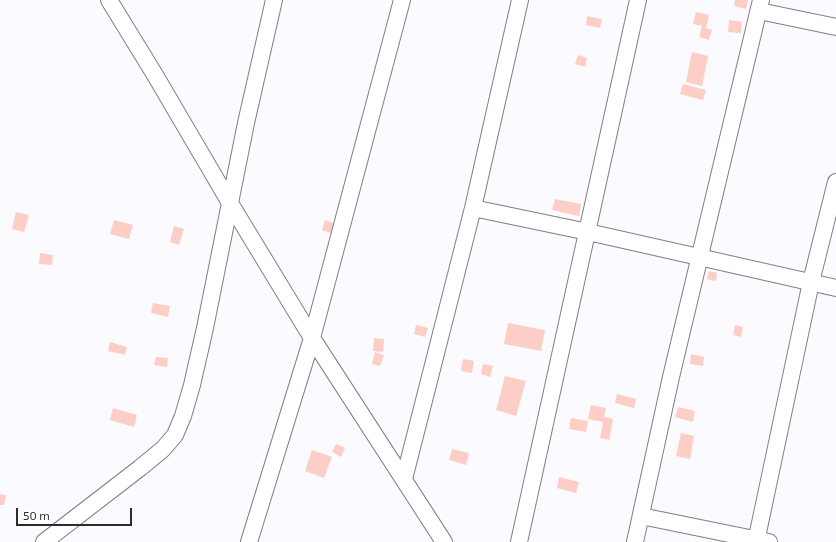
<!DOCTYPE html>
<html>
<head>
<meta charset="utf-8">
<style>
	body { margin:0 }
	#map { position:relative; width:836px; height:542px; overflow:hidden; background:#fbfafe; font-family:"Exo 2",sans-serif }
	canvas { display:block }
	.scale { position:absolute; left:16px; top:508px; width:116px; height:18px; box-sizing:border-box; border:2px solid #2c2c2f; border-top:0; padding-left:5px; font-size:12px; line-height:14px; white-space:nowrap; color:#2c2c2f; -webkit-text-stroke:3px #fff; paint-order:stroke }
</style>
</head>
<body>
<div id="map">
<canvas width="836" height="542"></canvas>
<div class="scale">50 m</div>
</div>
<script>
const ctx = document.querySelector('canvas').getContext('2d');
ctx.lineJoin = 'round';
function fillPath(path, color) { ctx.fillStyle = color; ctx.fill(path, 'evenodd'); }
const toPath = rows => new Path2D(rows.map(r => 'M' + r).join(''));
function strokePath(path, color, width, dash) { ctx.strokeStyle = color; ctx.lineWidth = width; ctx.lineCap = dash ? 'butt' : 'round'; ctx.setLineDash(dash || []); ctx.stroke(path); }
const building = toPath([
	[735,0,748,0,746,9,734,6],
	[696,12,709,15,706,28,712,30,709,40,699,37,702,26,693,24],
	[587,16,602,19,600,28,586,25],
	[729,20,742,22,741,33,728,32],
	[692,52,708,56,702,86,686,82],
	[578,55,587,58,585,67,575,64],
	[683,84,706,90,703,100,680,94],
	[555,199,581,204,579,216,552,210],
	[16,212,29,215,24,232,12,229],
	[114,220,133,225,129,239,110,234],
	[325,220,335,224,331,233,322,230],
	[174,226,184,229,179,245,170,242],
	[40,253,53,255,52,265,39,264],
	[709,271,717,273,716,281,707,279],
	[153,303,170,306,168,317,151,313],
	[508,323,545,330,541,351,504,344],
	[416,325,428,328,425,337,414,334],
	[735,325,743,327,741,337,733,335],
	[374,338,384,339,383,352,373,351],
	[110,342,127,347,125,355,108,351],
	[375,352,384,355,380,366,372,364],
	[691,354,704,357,703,366,690,364],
	[156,357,168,358,167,367,154,365],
	[463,359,474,361,472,373,461,371],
	[483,364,493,366,490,377,481,374],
	[505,376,526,381,516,416,496,410],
	[617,394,636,399,634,408,615,403],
	[591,405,606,408,604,417,613,419,609,440,600,438,603,422,588,419],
	[678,407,695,411,693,422,675,417],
	[113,408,137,415,134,427,110,420],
	[571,418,588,421,586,432,569,429],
	[681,433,694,436,690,459,676,456],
	[336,444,345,448,341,457,332,452],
	[452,449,469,453,466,465,449,460],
	[312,450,332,457,324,478,305,471],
	[559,477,579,482,576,493,557,488],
	[0,494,6,495,4,505,0,505]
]);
const minor = toPath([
	[109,0,155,75,230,203,312,338,444,542],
	[759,11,836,27],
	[473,208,588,232,836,288],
	[404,479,473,208,520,0],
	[641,516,769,542],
	[44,542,140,468,163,449,175,435,183,416,192,385,205,328,246,123,274,0],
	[249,542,312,338,402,0],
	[519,542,638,0],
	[635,542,671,377,761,0],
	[756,542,811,282,836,182]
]);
fillPath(building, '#fdcec5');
strokePath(minor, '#807e87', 18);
strokePath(minor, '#fff', 16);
</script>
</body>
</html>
